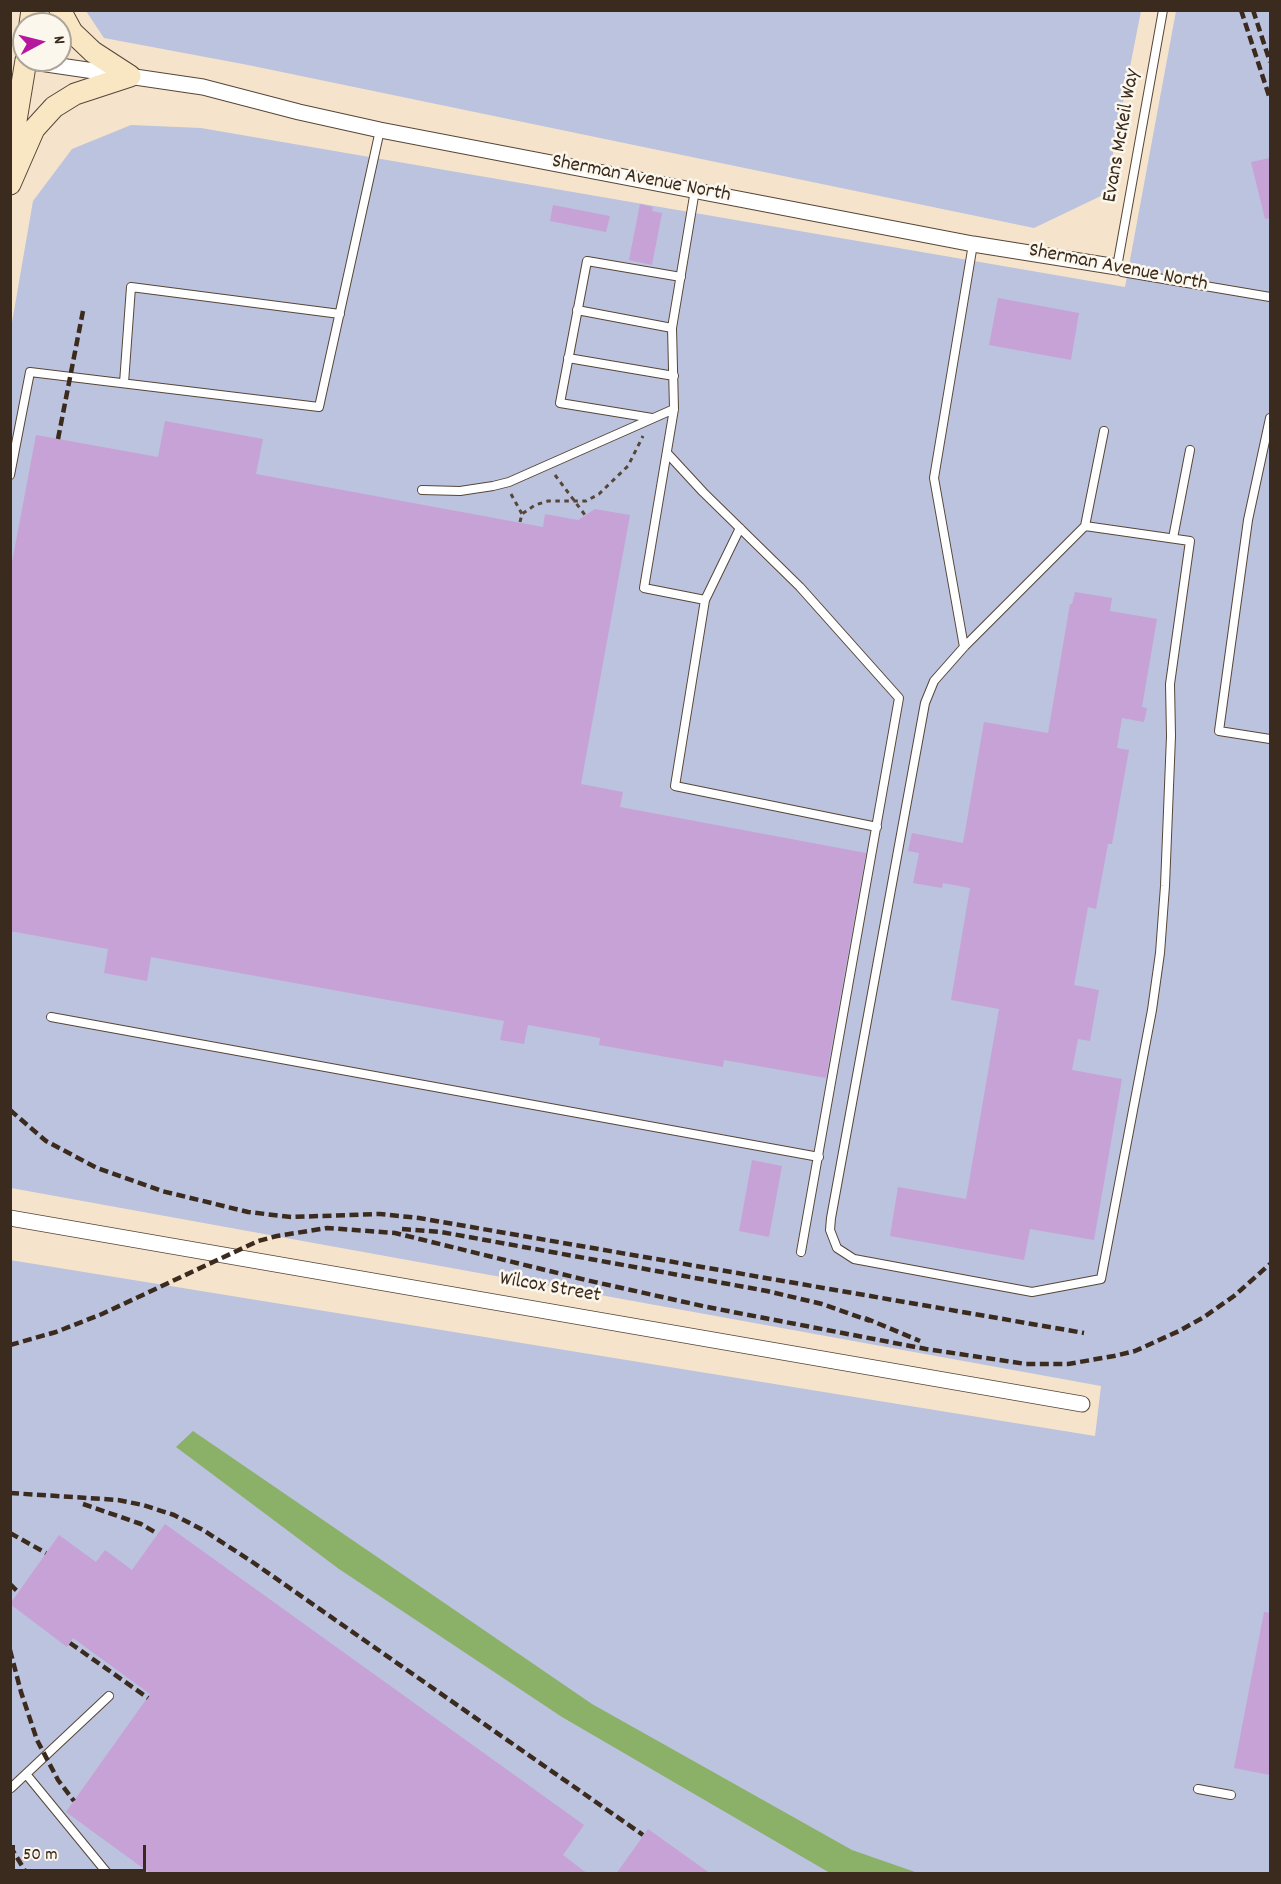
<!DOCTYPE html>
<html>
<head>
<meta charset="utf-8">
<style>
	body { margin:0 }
	#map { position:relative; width:1281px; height:1884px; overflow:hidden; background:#f5e4cb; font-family:Dekko,sans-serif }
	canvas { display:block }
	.frame { position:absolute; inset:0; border:12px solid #3b2a1e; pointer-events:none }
	.north { position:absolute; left:12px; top:12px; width:60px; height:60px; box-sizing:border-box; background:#fbf7ec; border:2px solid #aea59a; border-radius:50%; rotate:83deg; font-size:16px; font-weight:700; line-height:24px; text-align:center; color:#3b2a1e }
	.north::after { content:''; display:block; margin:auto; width:21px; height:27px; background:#b5179e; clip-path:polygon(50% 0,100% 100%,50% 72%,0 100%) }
	.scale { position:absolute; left:12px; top:1845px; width:134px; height:27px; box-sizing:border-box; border:3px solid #3b2a1e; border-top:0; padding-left:8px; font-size:18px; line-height:21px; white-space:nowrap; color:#3b2a1e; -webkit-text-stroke:4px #fbf7ec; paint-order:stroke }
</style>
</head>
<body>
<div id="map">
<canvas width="1281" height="1884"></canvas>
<div class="frame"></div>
<div class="north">N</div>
<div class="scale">50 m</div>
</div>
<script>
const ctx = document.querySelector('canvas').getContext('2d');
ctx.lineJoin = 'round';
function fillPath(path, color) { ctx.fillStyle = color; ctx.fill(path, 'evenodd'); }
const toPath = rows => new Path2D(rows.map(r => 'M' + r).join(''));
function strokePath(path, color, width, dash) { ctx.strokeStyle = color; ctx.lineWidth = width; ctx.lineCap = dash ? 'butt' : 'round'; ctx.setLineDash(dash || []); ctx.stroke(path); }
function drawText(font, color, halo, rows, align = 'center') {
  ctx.font = font + ' Dekko,sans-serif'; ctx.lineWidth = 5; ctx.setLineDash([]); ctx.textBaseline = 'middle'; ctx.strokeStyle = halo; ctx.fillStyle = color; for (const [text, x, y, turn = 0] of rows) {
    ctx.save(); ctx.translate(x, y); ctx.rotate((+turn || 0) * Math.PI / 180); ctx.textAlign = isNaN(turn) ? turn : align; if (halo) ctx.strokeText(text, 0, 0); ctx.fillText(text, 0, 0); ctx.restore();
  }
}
const industrial = toPath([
	[86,11,1141,11,1105,194,1034,228,248,65,104,38],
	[1176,11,1270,11,1270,1873,11,1873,10,1260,1095,1436,1101,1386,11,1188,11,328,33,201,72,149,131,125,201,128,1125,287]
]);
const forest = toPath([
	[193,1431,592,1704,852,1850,918,1873,830,1873,562,1717,339,1569,176,1447]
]);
const building = toPath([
	[1270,158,1270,218,1265,219,1251,162],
	[640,204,653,207,652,211,662,213,652,265,629,260],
	[553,205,610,216,606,232,550,221],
	[998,298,1079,313,1071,360,989,345],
	[165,421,263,439,256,474,543,527,545,514,578,520,595,509,630,515,581,784,623,792,620,807,866,853,826,1078,724,1060,723,1067,599,1045,600,1038,528,1025,524,1044,500,1040,504,1021,151,957,147,981,104,973,108,949,10,931,10,573,36,435,158,457],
	[1075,592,1112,598,1110,611,1157,619,1142,707,1147,708,1144,722,1122,718,1117,748,1129,750,1112,844,1108,844,1096,909,1088,907,1074,985,1099,990,1090,1041,1078,1039,1072,1070,1122,1079,1094,1240,1030,1229,1024,1260,890,1236,898,1187,966,1199,999,1009,951,1000,970,888,943,883,942,888,913,883,919,853,908,851,912,833,963,843,984,722,1048,733,1070,604,1072,604],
	[752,1160,782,1166,769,1237,739,1231],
	[165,1524,584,1825,563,1855,588,1874,151,1874,66,1812,150,1694,73,1638,67,1647,10,1604,59,1535,96,1562,105,1550,132,1570],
	[1264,1612,1270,1613,1270,1775,1234,1768],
	[648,1829,711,1874,616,1874]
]);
const path = toPath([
	[555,475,585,515],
	[511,494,522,514],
	[520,522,522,514,535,505,548,501,586,501,599,494,628,466,643,436]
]);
const service = toPath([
	[1163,10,1117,267,1122,272,1270,297],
	[695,190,672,328,674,409,644,588,705,600,675,786,877,827],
	[577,310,672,328],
	[568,358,674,376],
	[124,383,131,287,340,314],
	[652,418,560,403,587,261,681,277],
	[1270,418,1248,520,1219,731,1270,739],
	[667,453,703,492,800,587,899,698,801,1252],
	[10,475,30,372,319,407,380,130],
	[422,490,460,491,493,486,509,482,674,409],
	[1085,526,1190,541,1170,684,1171,736,1165,886,1160,953,1152,1010,1101,1279,1032,1292,854,1259,837,1248,830,1230,831,1218,925,703,934,681,964,647,1085,526,1104,431],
	[1173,538,1190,450],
	[705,600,740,528],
	[964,647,934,478,973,244],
	[51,1017,819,1157],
	[26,1774,108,1874],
	[11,1788,109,1696],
	[1198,1789,1231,1795]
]);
const minor = toPath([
	[26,61,203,87,299,112,380,130,973,244,1117,267],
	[10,1218,1082,1404]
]);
const secondary = toPath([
	[60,10,72,32,93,52,130,76],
	[30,24,32,10],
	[10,157,26,60],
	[10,184,34,129,54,107,75,94,130,76]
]);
const rail = toPath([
	[1241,10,1270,99],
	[1253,10,1270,62],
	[58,439,83,311],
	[10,1110,46,1141,97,1168,162,1191,248,1212,291,1217,380,1214,419,1218,1084,1333],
	[402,1229,441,1232,767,1291,822,1304,870,1321],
	[865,1318,920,1341],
	[10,1345,56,1332,102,1314,258,1241,277,1236,327,1228,395,1233,586,1280,707,1307,926,1349,1026,1364,1068,1364,1114,1356,1135,1351,1179,1331,1204,1317,1234,1296,1270,1264],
	[10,1493,118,1500,143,1505,174,1515,203,1530,251,1561,643,1835],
	[83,1504,141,1524,158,1534],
	[10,1533,46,1553],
	[10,1584,19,1593],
	[70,1643,148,1698],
	[10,1650,21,1692,37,1740,58,1780,74,1801],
	[10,1846,27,1874]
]);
const streetNames = [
	["Evans McKeil Way",1123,136,-80],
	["Sherman Avenue North",641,180,11],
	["Sherman Avenue North",1118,269,11],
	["Wilcox Street",550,1289,10]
];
fillPath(industrial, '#bcc3de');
fillPath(forest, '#8ab167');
fillPath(building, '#c7a2d6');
strokePath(service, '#574638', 10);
strokePath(minor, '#574638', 17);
strokePath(secondary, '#574638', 23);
strokePath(path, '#574638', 3, [4.5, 4.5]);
strokePath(service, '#fff', 8);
strokePath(minor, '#fff', 15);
strokePath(secondary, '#f9e7c3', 21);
strokePath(rail, '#3b2a1e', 4.5, [9, 4.5]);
drawText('21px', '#3b2a1e', '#fbf7ec', streetNames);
</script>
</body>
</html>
